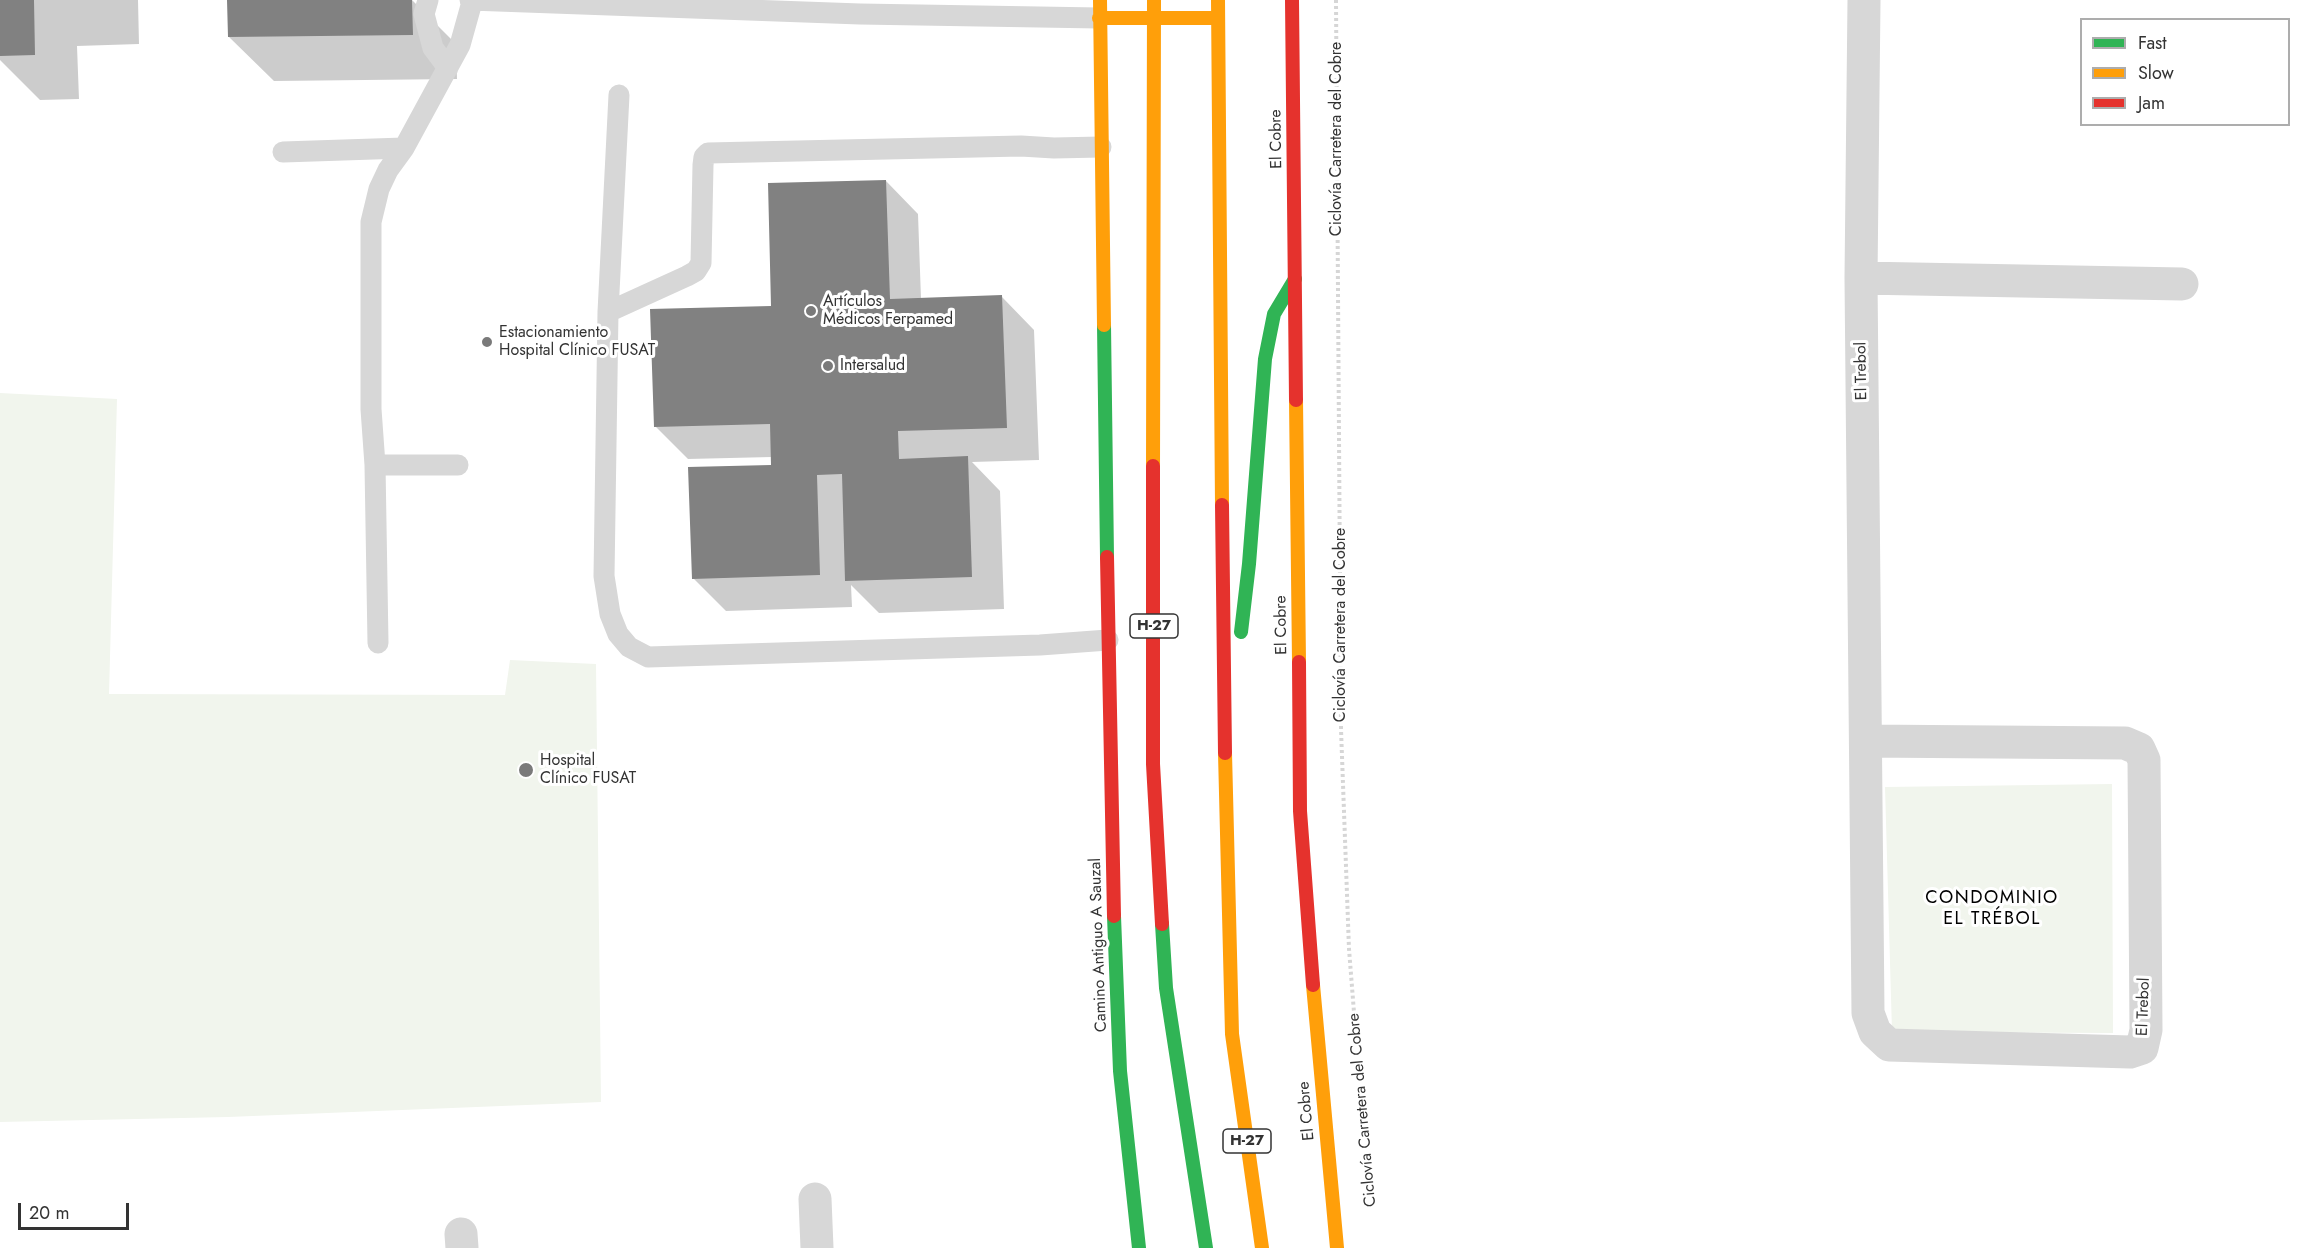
<!DOCTYPE html>
<html>
<head>
<meta charset="utf-8">
<style>
	body { margin:0 }
	#map { position:relative; width:2308px; height:1248px; overflow:hidden; background:#fff; font-family:Jost,sans-serif }
	canvas { display:block }
	.legend { position:absolute; left:2080px; top:18px; width:210px; height:108px; box-sizing:border-box; background:#fff; border:2px solid #adadad; margin:0; padding:8px 10px; list-style:none; font-size:18px; color:#333 }
	.legend li { display:flex; align-items:center; gap:12px; height:30px }
	.legend b { width:30px; border:2px solid #adadad }
	.scale { position:absolute; left:18px; top:1203px; width:111px; height:27px; box-sizing:border-box; border:3px solid #333; border-top:0; padding-left:8px; font-size:18px; line-height:21px; white-space:nowrap; color:#333; -webkit-text-stroke:4px #fff; paint-order:stroke }
</style>
</head>
<body>
<div id="map">
<canvas width="2308" height="1248"></canvas>
<ul class="legend">
<li><b style="height:8px;background:#30b455"></b>Fast</li>
<li><b style="height:8px;background:#ff9f0a"></b>Slow</li>
<li><b style="height:8px;background:#e5322d"></b>Jam</li>
</ul>
<div class="scale">20 m</div>
</div>
<script>
const ctx = document.querySelector('canvas').getContext('2d');
ctx.lineJoin = 'round';
function fillPath(path, color) { ctx.fillStyle = color; ctx.fill(path, 'evenodd'); }
const toPath = rows => new Path2D(rows.map(r => 'M' + r).join(''));
function strokePath(path, color, width, dash) { ctx.strokeStyle = color; ctx.lineWidth = width; ctx.lineCap = dash ? 'butt' : 'round'; ctx.setLineDash(dash || []); ctx.stroke(path); }
function drawText(font, color, halo, rows, align = 'center') {
  ctx.font = font + ' Jost,sans-serif'; ctx.lineWidth = 6; ctx.setLineDash([]); ctx.textBaseline = 'middle'; ctx.strokeStyle = halo; ctx.fillStyle = color; for (const [text, x, y, turn = 0] of rows) {
    ctx.save(); ctx.translate(x, y); ctx.rotate((+turn || 0) * Math.PI / 180); ctx.textAlign = isNaN(turn) ? turn : align; if (halo) ctx.strokeText(text, 0, 0); ctx.fillText(text, 0, 0); ctx.restore();
  }
}
const green = toPath([
	[0,393,117,399,109,694,505,695,510,660,596,664,601,1102,228,1117,0,1122],
	[2112,784,2113,1033,1892,1032,1885,787]
]);
const shadow = toPath([
	[0,0,138,0,139,44,77,46,79,99,40,100,0,60],
	[229,0,412,0,456,44,457,79,274,81,229,37],
	[886,181,918,214,921,299,1002,297,1034,330,1039,460,972,462,1000,491,1004,609,879,613,851,585,852,607,726,611,693,578,773,466,772,457,688,459,655,426,773,307]
]);
const building = toPath([
	[0,0,34,0,35,55,0,56],
	[227,0,412,0,413,35,228,37],
	[886,180,890,299,1002,295,1007,428,898,431,899,459,968,456,972,577,845,581,842,474,817,475,820,575,692,579,688,467,771,465,770,424,654,427,650,309,771,306,768,183]
]);
const path = toPath([
	[1336,0,1341,729,1349,949,1355,1025]
]);
const lane = toPath([
	[428,0,424,14,433,48,448,68],
	[470,0,860,14,1099,18],
	[619,95,608,312,604,576,610,614,618,634,629,647,648,657,1040,645,1108,640],
	[283,152,404,148],
	[608,312,687,276,696,271,701,263,703,165,704,157,708,153,1021,146,1054,148,1101,147],
	[375,465,458,465],
	[378,643,375,465,371,409,371,222,379,189,388,170,404,148,460,45,472,2]
]);
const street = toPath([
	[1864,0,1861,278,1868,1013,1875,1032,1889,1045,2130,1052,2142,1048,2146,1030,2144,760,2139,749,2125,743,1866,741],
	[1861,278,2182,284],
	[815,1199,817,1248],
	[461,1234,462,1248]
]);
const fast = toPath([
	[1104,325,1107,557],
	[1241,632,1249,564,1265,359,1274,314,1295,279],
	[1114,916,1120,1071,1139,1248],
	[1162,924,1166,988,1206,1248]
]);
const slow = toPath([
	[1100,0,1104,325],
	[1218,0,1222,505],
	[1099,18,1218,18],
	[1296,400,1299,662],
	[1153,466,1154,0],
	[1225,753,1232,1034,1262,1248],
	[1313,985,1337,1248]
]);
const jam = toPath([
	[1292,0,1296,400],
	[1153,466,1153,764,1162,924],
	[1222,505,1225,753],
	[1107,557,1114,916],
	[1299,662,1300,811,1313,985]
]);
const markers = [
	[811,311,6,"#7a7a7a"],
	[487,342,6,"#7a7a7a"],
	[828,366,6,"#7a7a7a"],
	[526,770,8,"#7a7a7a"]
];
const shields = [
	[1154,626,48],
	[1247,1141,48]
];
const shieldNames = [
	["H-27",1154,626],
	["H-27",1247,1141]
];
const streetNames = [
	["El Cobre",1277,139,-91],
	["Ciclovía Carretera del Cobre",1337,139,-90],
	["El Trebol",1862,371,-91],
	["El Cobre",1282,625,-91],
	["Ciclovía Carretera del Cobre",1341,625,-90],
	["Camino Antiguo A Sauzal",1099,945,-92],
	["El Trebol",2144,1007,-88],
	["Ciclovía Carretera del Cobre",1363,1110,-95],
	["El Cobre",1307,1111,-95]
];
const poiNames = [
	["Artículos",823,302],
	["Médicos Ferpamed",823,320],
	["Estacionamiento",499,333],
	["Hospital Clínico FUSAT",499,351],
	["Intersalud",840,366],
	["Hospital",540,761],
	["Clínico FUSAT",540,779]
];
const neighbourhoodNames = [
	["CONDOMINIO",1992,899],
	["EL TRÉBOL",1992,920]
];
fillPath(green, '#f1f5ed');
fillPath(shadow, '#0003');
fillPath(building, '#818181');
strokePath(path, '#d6d6d6', 4, [3, 3]);
strokePath(lane, '#d7d7d7', 21);
strokePath(street, '#d7d7d7', 33);
strokePath(fast, '#30b455', 14);
strokePath(slow, '#ff9f0a', 14);
strokePath(jam, '#e5322d', 14);
for (const [x, y, r, color] of markers) { const dot = new Path2D(); dot.arc(x, y, r, 0, 2 * Math.PI); ctx.fillStyle = color; ctx.fill(dot); strokePath(dot, '#fff', 2); }
for (const [x, y, w] of shields) { const box = new Path2D(); box.roundRect(x - w / 2, y - 12, w, 24, 4.5); ctx.fillStyle = '#fff'; ctx.fill(box); strokePath(box, '#333', 1.5); }
drawText('bold 15px', '#333', null, shieldNames);
drawText('16px', '#333', '#fff', streetNames);
drawText('16px', '#333', '#fff', poiNames, 'left');
ctx.letterSpacing = '1.5px';
drawText('18px', '#000', '#fff', neighbourhoodNames);
ctx.letterSpacing = '0px';
</script>
</body>
</html>
